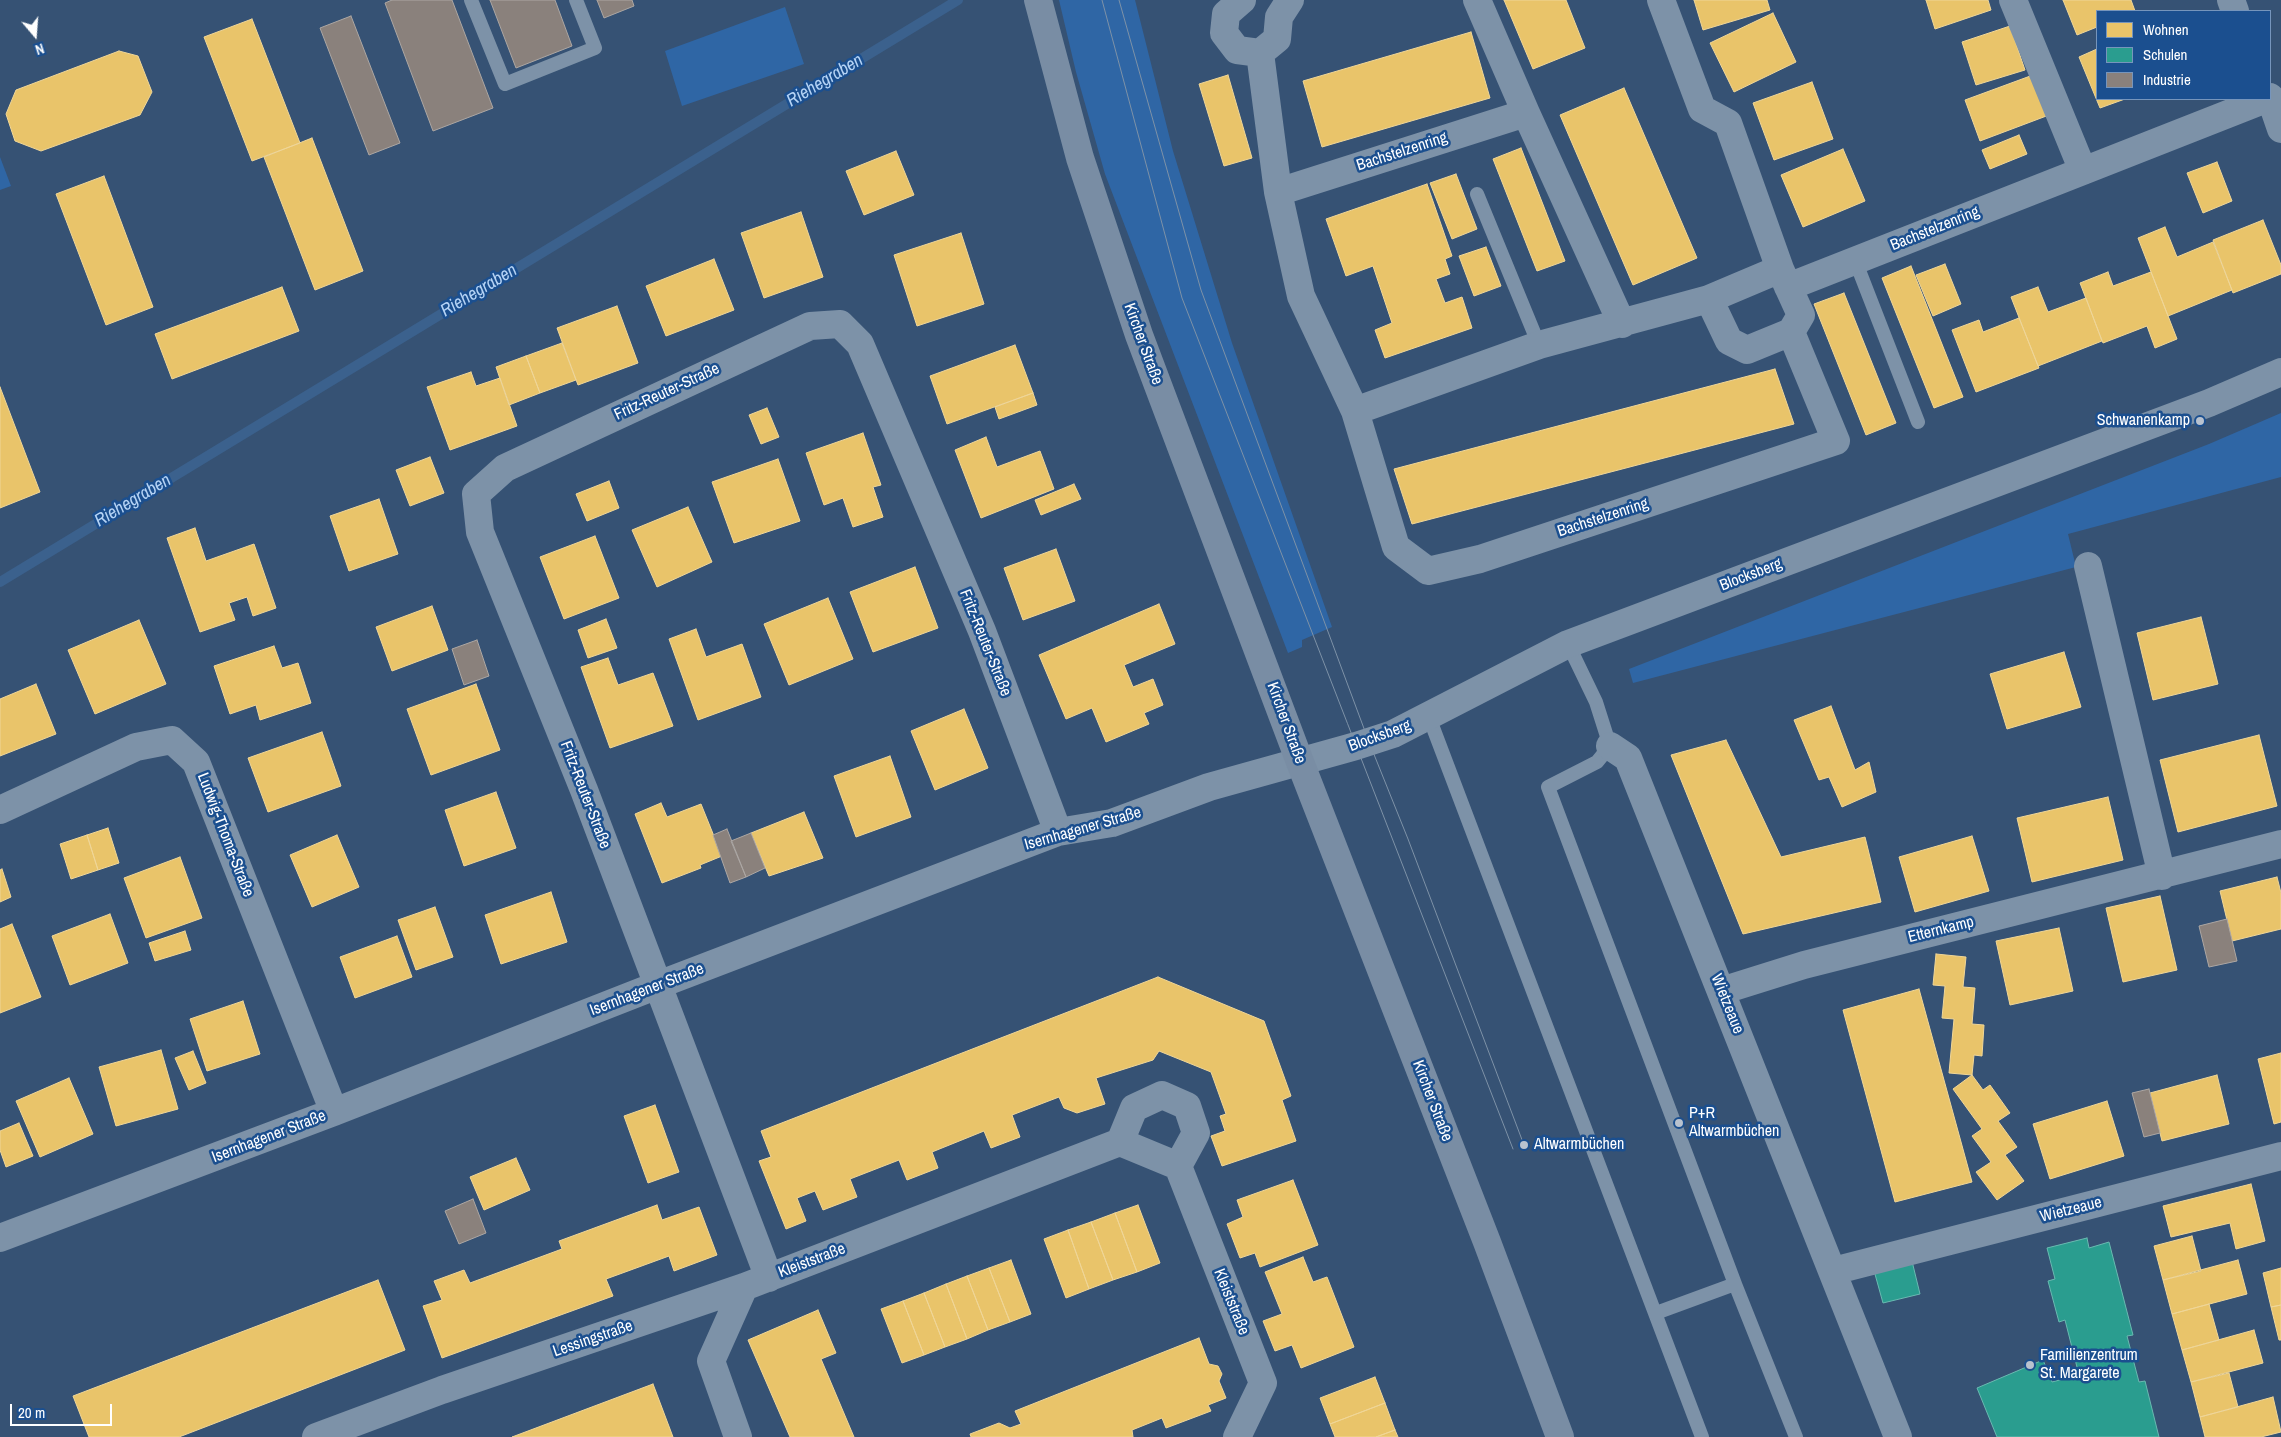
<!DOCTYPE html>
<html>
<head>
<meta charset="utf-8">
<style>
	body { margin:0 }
	#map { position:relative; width:2281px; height:1437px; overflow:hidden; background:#365274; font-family:"Archivo Narrow",sans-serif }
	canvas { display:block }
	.legend { position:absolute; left:2096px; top:10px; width:175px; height:90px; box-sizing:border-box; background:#1b4f8f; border:1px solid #7695bc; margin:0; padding:6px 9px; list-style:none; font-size:15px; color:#fff }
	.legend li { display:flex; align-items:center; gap:10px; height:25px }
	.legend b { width:25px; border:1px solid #7695bc }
	.north { position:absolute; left:10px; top:10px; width:50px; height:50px; -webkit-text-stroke:4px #1b4f8f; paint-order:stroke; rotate:162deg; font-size:14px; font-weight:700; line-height:20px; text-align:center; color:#fff }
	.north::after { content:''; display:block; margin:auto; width:18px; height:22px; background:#fff; clip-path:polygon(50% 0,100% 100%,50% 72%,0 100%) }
	.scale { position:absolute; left:10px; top:1404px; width:102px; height:22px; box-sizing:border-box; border:2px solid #fff; border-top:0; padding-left:6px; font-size:15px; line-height:18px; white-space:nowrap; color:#fff; -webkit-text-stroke:4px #1b4f8f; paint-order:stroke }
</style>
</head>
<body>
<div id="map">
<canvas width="2281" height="1437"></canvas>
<ul class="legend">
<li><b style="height:14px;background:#e9c46a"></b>Wohnen</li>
<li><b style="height:14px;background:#2a9d8f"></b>Schulen</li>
<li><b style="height:14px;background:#8a817c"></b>Industrie</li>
</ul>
<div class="north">N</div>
<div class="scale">20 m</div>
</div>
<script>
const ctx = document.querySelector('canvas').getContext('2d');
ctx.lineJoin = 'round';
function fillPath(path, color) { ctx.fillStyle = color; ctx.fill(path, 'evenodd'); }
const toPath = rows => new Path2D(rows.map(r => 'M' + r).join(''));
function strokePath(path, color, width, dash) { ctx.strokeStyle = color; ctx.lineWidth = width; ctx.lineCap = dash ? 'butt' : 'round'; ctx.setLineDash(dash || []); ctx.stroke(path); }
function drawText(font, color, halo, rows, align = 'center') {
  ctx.font = font + ' "Archivo Narrow",sans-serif'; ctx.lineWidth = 5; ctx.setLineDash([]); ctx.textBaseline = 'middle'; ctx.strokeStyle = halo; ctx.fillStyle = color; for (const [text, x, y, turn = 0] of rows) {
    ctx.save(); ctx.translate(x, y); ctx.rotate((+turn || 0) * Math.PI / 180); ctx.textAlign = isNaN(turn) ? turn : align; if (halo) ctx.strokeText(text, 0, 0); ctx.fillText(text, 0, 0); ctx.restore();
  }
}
const green = toPath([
	[1059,0,1135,0,1173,151,1232,343,1332,627,1302,640,1302,647,1288,653,1105,174,1076,72],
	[785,7,804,64,682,106,665,51],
	[0,157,11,186,0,190],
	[2281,413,2281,477,2068,534,2076,567,1633,683,1629,669,2209,444]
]);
const homes = toPath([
	[1504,0,1566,0,1585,48,1533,69,1504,0],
	[1694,0,1767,0,1770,10,1703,30,1694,0],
	[1926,0,1988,0,1991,10,1935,29,1926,0],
	[2063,0,2131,0,2135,11,2097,11,2097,27,2077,35,2063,0],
	[1773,13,1796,62,1734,92,1710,43,1773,13],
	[252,19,300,143,252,161,204,37,252,19],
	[2010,26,2025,70,1976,85,1962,42,2010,26],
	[1471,32,1490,98,1322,147,1303,81,1471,32],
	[2097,49,2097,99,2125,99,2100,108,2079,57,2097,49],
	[119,51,138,56,152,92,140,115,41,151,15,141,6,114,16,90,119,51],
	[1228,75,1252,158,1224,166,1199,84,1228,75],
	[2033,75,2049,115,1980,141,1965,100,2033,75],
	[1812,82,1833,139,1774,160,1753,103,1812,82],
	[1624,88,1697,258,1633,285,1560,115,1624,88],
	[2019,135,2027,154,1990,169,1982,150,2019,135],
	[312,138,363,271,315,290,264,157,312,138],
	[1521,148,1565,261,1537,271,1493,159,1521,148],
	[1843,149,1865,201,1803,227,1781,175,1843,149],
	[896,151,914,195,864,215,846,171,896,151],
	[2217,162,2232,201,2203,213,2187,173,2217,162],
	[1456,174,1477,229,1452,239,1430,183,1456,174],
	[104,176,153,307,106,325,56,194,104,176],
	[1427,184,1452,256,1445,259,1450,274,1436,279,1445,303,1462,297,1472,328,1385,358,1375,330,1392,323,1373,266,1346,276,1326,219,1427,184],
	[801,212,823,277,764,298,741,233,801,212],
	[2263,220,2281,265,2281,274,2233,293,2213,240,2263,220],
	[2165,227,2177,257,2213,242,2232,290,2168,316,2138,238,2165,227],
	[961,233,984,304,917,326,894,255,961,233],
	[1486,247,1501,286,1474,296,1459,256,1486,247],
	[714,259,734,310,666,336,646,286,714,259],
	[1945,264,1961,304,1933,316,1916,275,1945,264],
	[1911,266,1963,397,1934,408,1882,278,1911,266],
	[2108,272,2113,286,2151,272,2177,339,2155,348,2147,326,2103,343,2080,283,2108,272],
	[282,287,299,331,172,379,155,334,282,287],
	[2038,287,2048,312,2086,298,2102,341,2038,366,2011,297,2038,287],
	[1844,293,1896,423,1866,435,1814,304,1844,293],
	[617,306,638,363,578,385,557,328,617,306],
	[2019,318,2039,368,1976,392,1952,330,1979,320,1983,332,2019,318],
	[562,343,576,380,540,393,526,356,562,343],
	[1015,345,1033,393,947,424,930,376,1015,345],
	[526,356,540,393,509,405,496,367,526,356],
	[1775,369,1794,424,1412,524,1394,469,1775,369],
	[471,372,476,386,500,378,517,426,450,450,427,387,471,372],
	[0,387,40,492,0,508,0,387],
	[1033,393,1037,405,999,419,995,407,1033,393],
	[767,408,779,437,761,444,749,415,767,408],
	[863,433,881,485,873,487,883,517,853,527,843,498,824,505,806,453,863,433],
	[986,437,997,467,1040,451,1054,489,981,518,955,450,986,437],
	[430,457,444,493,410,506,396,470,430,457],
	[778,459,800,521,734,543,712,482,778,459],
	[609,481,619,508,587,521,576,494,609,481],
	[1074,484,1081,499,1041,515,1035,500,1074,484],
	[379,499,398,554,349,571,330,516,379,499],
	[688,507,712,562,657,587,632,530,688,507],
	[195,528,206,561,254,544,276,608,253,616,247,597,229,603,235,620,200,632,167,538,195,528],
	[595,536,619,598,564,619,540,557,595,536],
	[1056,549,1075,601,1023,620,1004,568,1056,549],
	[915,567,938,628,873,652,850,592,915,567],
	[828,598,853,659,789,685,764,624,828,598],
	[1159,604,1175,644,1124,665,1133,687,1153,679,1163,705,1144,713,1149,724,1106,742,1092,708,1066,719,1039,655,1159,604],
	[432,606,448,650,392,671,376,627,432,606],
	[2201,617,2218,684,2153,700,2137,633,2201,617],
	[606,619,617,648,588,658,578,630,606,619],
	[139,620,166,684,95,714,68,650,139,620],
	[696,629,706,657,742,644,761,697,698,720,669,639,696,629],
	[274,646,282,668,298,663,311,703,260,720,256,705,230,714,214,666,274,646],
	[2064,652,2081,707,2007,729,1990,674,2064,652],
	[608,658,618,685,653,673,673,726,610,748,581,667,608,658],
	[36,684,56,734,0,756,0,699,36,684],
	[476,684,500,750,431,775,407,709,476,684],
	[1831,706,1855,770,1869,762,1876,792,1842,807,1829,777,1819,780,1794,720,1831,706],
	[964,709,988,768,935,790,911,731,964,709],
	[322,732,341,786,268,812,248,758,322,732],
	[2259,735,2277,806,2178,832,2160,760,2259,735],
	[1726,740,1781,857,1865,837,1881,902,1743,934,1671,755,1726,740],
	[890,756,911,817,856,837,834,776,890,756],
	[496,792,516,848,464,866,445,810,496,792],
	[2108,797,2123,860,2032,882,2017,818,2108,797],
	[661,803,667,817,701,804,722,856,700,865,701,868,662,883,635,814,661,803],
	[804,812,823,858,769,876,751,833,804,812],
	[108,828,119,863,98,870,87,835,108,828],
	[87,835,98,870,71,879,60,844,87,835],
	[337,835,359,887,312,907,290,855,337,835],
	[1972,836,1989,891,1915,912,1899,857,1972,836],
	[180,857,202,918,146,938,124,878,180,857],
	[2,869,11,897,0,902,0,870,2,869],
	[2277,877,2281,893,2281,929,2232,941,2220,891,2277,877],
	[551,892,567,942,501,964,485,915,551,892],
	[2160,896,2177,970,2123,982,2106,908,2160,896],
	[435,907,453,957,416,970,398,920,435,907],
	[110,914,128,963,70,985,52,936,110,914],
	[12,924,41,997,0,1013,0,929,12,924],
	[2059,928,2073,991,2010,1005,1996,941,2059,928],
	[185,931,191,950,155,961,149,943,185,931],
	[397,936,412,977,355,998,340,957,397,936],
	[1936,954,1966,957,1963,987,1975,988,1972,1024,1984,1025,1982,1056,1974,1055,1972,1075,1949,1073,1954,1019,1942,1018,1945,986,1933,985,1936,954],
	[1158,977,1264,1021,1291,1096,1282,1100,1296,1141,1222,1166,1211,1136,1225,1131,1220,1116,1226,1114,1211,1072,1159,1051,1153,1060,1096,1078,1105,1104,1077,1113,1064,1108,1059,1097,1012,1115,1020,1137,991,1148,984,1131,932,1152,938,1168,907,1180,899,1160,850,1179,857,1197,823,1210,815,1191,797,1198,806,1221,786,1229,759,1161,771,1157,761,1131,1158,977],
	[1919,989,1972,1182,1895,1202,1843,1010,1919,989],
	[243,1001,260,1054,207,1071,190,1019,243,1001],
	[161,1050,178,1109,116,1126,99,1067,161,1050],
	[193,1051,206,1083,189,1090,175,1058,193,1051],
	[2281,1053,2281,1122,2274,1124,2258,1059,2281,1053],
	[1972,1075,1983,1090,1990,1085,2010,1113,1998,1121,2017,1147,2005,1155,2024,1181,1997,1200,1976,1172,1991,1162,1972,1136,1982,1129,1953,1089,1972,1075],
	[2217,1075,2229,1124,2162,1141,2150,1093,2217,1075],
	[69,1078,93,1134,40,1157,16,1101,69,1078],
	[2107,1101,2124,1156,2050,1179,2033,1124,2107,1101],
	[655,1105,679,1172,648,1183,624,1116,655,1105],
	[19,1123,33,1156,6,1167,0,1150,0,1131,19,1123],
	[516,1158,530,1190,484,1210,470,1177,516,1158],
	[1293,1180,1318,1245,1260,1267,1255,1253,1240,1258,1227,1224,1243,1217,1237,1200,1293,1180],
	[2251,1184,2265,1241,2236,1249,2230,1223,2171,1237,2163,1206,2251,1184],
	[657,1205,662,1220,699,1207,717,1255,674,1271,669,1256,606,1279,613,1296,442,1358,423,1306,442,1300,434,1281,464,1270,470,1283,562,1249,559,1241,657,1205],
	[1138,1205,1160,1263,1137,1272,1115,1213,1138,1205],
	[1115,1213,1137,1272,1113,1280,1091,1222,1115,1213],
	[1091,1222,1113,1280,1089,1289,1068,1230,1091,1222],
	[1068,1230,1089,1289,1066,1298,1044,1239,1068,1230],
	[2192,1236,2201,1271,2163,1280,2154,1246,2192,1236],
	[1303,1257,1313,1282,1327,1277,1354,1347,1301,1368,1292,1345,1275,1351,1263,1321,1282,1314,1265,1272,1303,1257],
	[1011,1260,1031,1314,1010,1322,989,1268,1011,1260],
	[2238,1260,2247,1294,2172,1314,2163,1280,2238,1260],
	[989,1268,1010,1322,988,1330,967,1276,989,1268],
	[2281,1268,2281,1305,2271,1307,2263,1273,2281,1268],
	[967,1276,988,1330,967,1339,946,1284,967,1276],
	[378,1280,405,1350,179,1437,89,1437,73,1396,378,1280],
	[946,1284,967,1339,945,1347,924,1293,946,1284],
	[924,1293,945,1347,924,1355,903,1301,924,1293],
	[903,1301,924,1355,902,1363,881,1309,903,1301],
	[2209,1304,2219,1340,2182,1350,2172,1314,2209,1304],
	[2281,1305,2281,1340,2279,1340,2271,1307,2281,1305],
	[818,1310,836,1353,821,1359,854,1437,790,1437,748,1340,818,1310],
	[2254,1330,2263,1363,2191,1382,2182,1350,2254,1330],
	[1199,1338,1209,1364,1218,1366,1222,1374,1219,1381,1226,1398,1208,1405,1211,1411,1166,1428,1162,1418,1132,1430,1133,1437,971,1437,970,1434,999,1423,1010,1428,1021,1424,1015,1411,1199,1338],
	[2229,1373,2238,1407,2200,1417,2191,1382,2229,1373],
	[1375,1377,1385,1403,1330,1424,1320,1398,1375,1377],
	[653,1384,673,1437,512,1437,653,1384],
	[2273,1397,2281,1432,2261,1437,2205,1437,2200,1417,2273,1397],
	[1385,1403,1395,1430,1376,1437,1335,1437,1330,1424,1385,1403],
	[1395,1430,1398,1437,1376,1437,1395,1430]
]);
const schools = toPath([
	[2087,1238,2089,1248,2109,1242,2133,1335,2127,1336,2139,1382,2145,1381,2159,1437,1997,1437,1977,1388,2043,1360,2052,1382,2079,1375,2065,1320,2059,1322,2048,1281,2055,1279,2047,1248,2087,1238],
	[1911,1257,1920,1294,1883,1303,1873,1267,1911,1257]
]);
const industry = toPath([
	[392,0,452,0,493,108,433,131,385,3,392,0],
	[490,0,555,0,572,46,516,68,490,0],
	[597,0,632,0,634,6,604,18,597,0],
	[351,16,400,143,369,155,320,28,351,16],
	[477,640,489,676,464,685,452,649,477,640],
	[727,829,746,877,730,883,713,835,727,829],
	[751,833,765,868,746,877,731,841,751,833],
	[2227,919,2237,961,2209,967,2199,926,2227,919],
	[2149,1089,2160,1133,2144,1137,2132,1093,2149,1089],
	[473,1199,486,1233,459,1244,445,1211,473,1199]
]);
const stream = toPath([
	[0,582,958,0]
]);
const service = toPath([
	[471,0,505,84,595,48,576,0],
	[1477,194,1539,345],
	[1855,260,1918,422],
	[1568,644,1596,702,1610,746,1597,762,1548,787,1735,1284,1656,1313],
	[1429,717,1702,1437],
	[1735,1284,1796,1437]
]);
const minor = toPath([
	[1242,0,1226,14,1224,33,1237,50,1260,53,1277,39,1279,17,1290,0],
	[1477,0,1526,113,1622,324],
	[1661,0,1702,109,1728,123,1780,269,1801,315,1791,332,1747,350,1729,341,1709,299],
	[2013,0,2083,171],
	[2231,0,2235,11],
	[1260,53,1278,192,1301,296,1355,411,1539,345,1709,299,1780,269],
	[2270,97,2281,129],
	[1278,192,1526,113],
	[1788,287,2266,99],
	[1355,411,1396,547,1428,571,1480,559,1836,441,1791,332],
	[2088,566,2162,876],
	[1610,746,1628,758,1898,1437],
	[0,810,136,747,172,740,196,762,334,1112],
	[1721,991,1804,965,2281,844],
	[1120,1142,1134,1108,1162,1095,1187,1106,1196,1133,1178,1166],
	[0,1238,334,1112,658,985,1058,832,1112,823,1209,787,1356,746,1393,734,1568,644,2209,403,2281,372],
	[1833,1271,2281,1156],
	[769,1278,584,790,480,532,476,494,505,468,810,326,840,324,860,344,982,631,1058,832],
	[316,1437,442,1390,744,1287,1120,1142,1178,1166,1263,1383,1237,1437],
	[738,1437,711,1361,744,1287]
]);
const secondary = toPath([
	[1038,0,1080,158,1139,335,1300,762,1487,1242,1560,1437]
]);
const tram = toPath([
	[1102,0,1182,298,1513,1149],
	[1119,0,1201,290,1369,742,1408,839,1524,1145]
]);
const markers = [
	[2200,421,5,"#b9c2ce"],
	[1679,1123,5,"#b9c2ce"],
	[1524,1145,5,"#b9c2ce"],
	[2030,1365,5,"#b9c2ce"]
];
const streetNames = [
	["Bachstelzenring",1402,152,-18],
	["Bachstelzenring",1935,229,-22],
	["Kircher Straße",1143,344,70],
	["Fritz-Reuter-Straße",667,392,-25],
	["Bachstelzenring",1603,518,-18],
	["Blocksberg",1751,575,-21],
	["Fritz-Reuter-Straße",985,643,68],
	["Kircher Straße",1286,723,70],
	["Blocksberg",1380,736,-20],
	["Fritz-Reuter-Straße",585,795,69],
	["Isernhagener Straße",1083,829,-16],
	["Ludwig-Thoma-Straße",225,835,69],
	["Etternkamp",1941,930,-14],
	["Isernhagener Straße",647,990,-21],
	["Wietzeaue",1727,1004,68],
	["Kircher Straße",1432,1101,69],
	["Isernhagener Straße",269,1137,-21],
	["Wietzeaue",2071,1210,-14],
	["Kleiststraße",812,1261,-21],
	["Kleiststraße",1231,1302,68],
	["Lessingstraße",593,1339,-19]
];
const poiNames = [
	["Schwanenkamp",2190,421,"right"],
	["P+R",1689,1114],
	["Altwarmbüchen",1689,1132],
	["Altwarmbüchen",1534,1145],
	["Familienzentrum",2040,1356],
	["St. Margarete",2040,1374]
];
const waterNames = [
	["Riehegraben",825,81,-31],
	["Riehegraben",479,291,-31],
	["Riehegraben",133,501,-31]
];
fillPath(green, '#2f66a5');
fillPath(homes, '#e9c46a');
strokePath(homes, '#f0d697', 1);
fillPath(schools, '#2a9d8f');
strokePath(schools, '#6abab1', 1);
fillPath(industry, '#8a817c');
strokePath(industry, '#ada7a3', 1);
strokePath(stream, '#3b618d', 10);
strokePath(service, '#7d92a8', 14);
strokePath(minor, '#7d92a8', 28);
strokePath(secondary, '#798da4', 28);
strokePath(tram, '#7e92a7', 1);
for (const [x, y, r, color] of markers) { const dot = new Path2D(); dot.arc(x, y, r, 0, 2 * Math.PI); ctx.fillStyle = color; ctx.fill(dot); strokePath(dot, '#1b4f8f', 2); }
drawText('16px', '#fff', '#1b4f8f', streetNames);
drawText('16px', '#fff', '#1b4f8f', poiNames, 'left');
drawText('italic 18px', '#b5d3f5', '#1b4f8f', waterNames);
</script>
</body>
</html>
